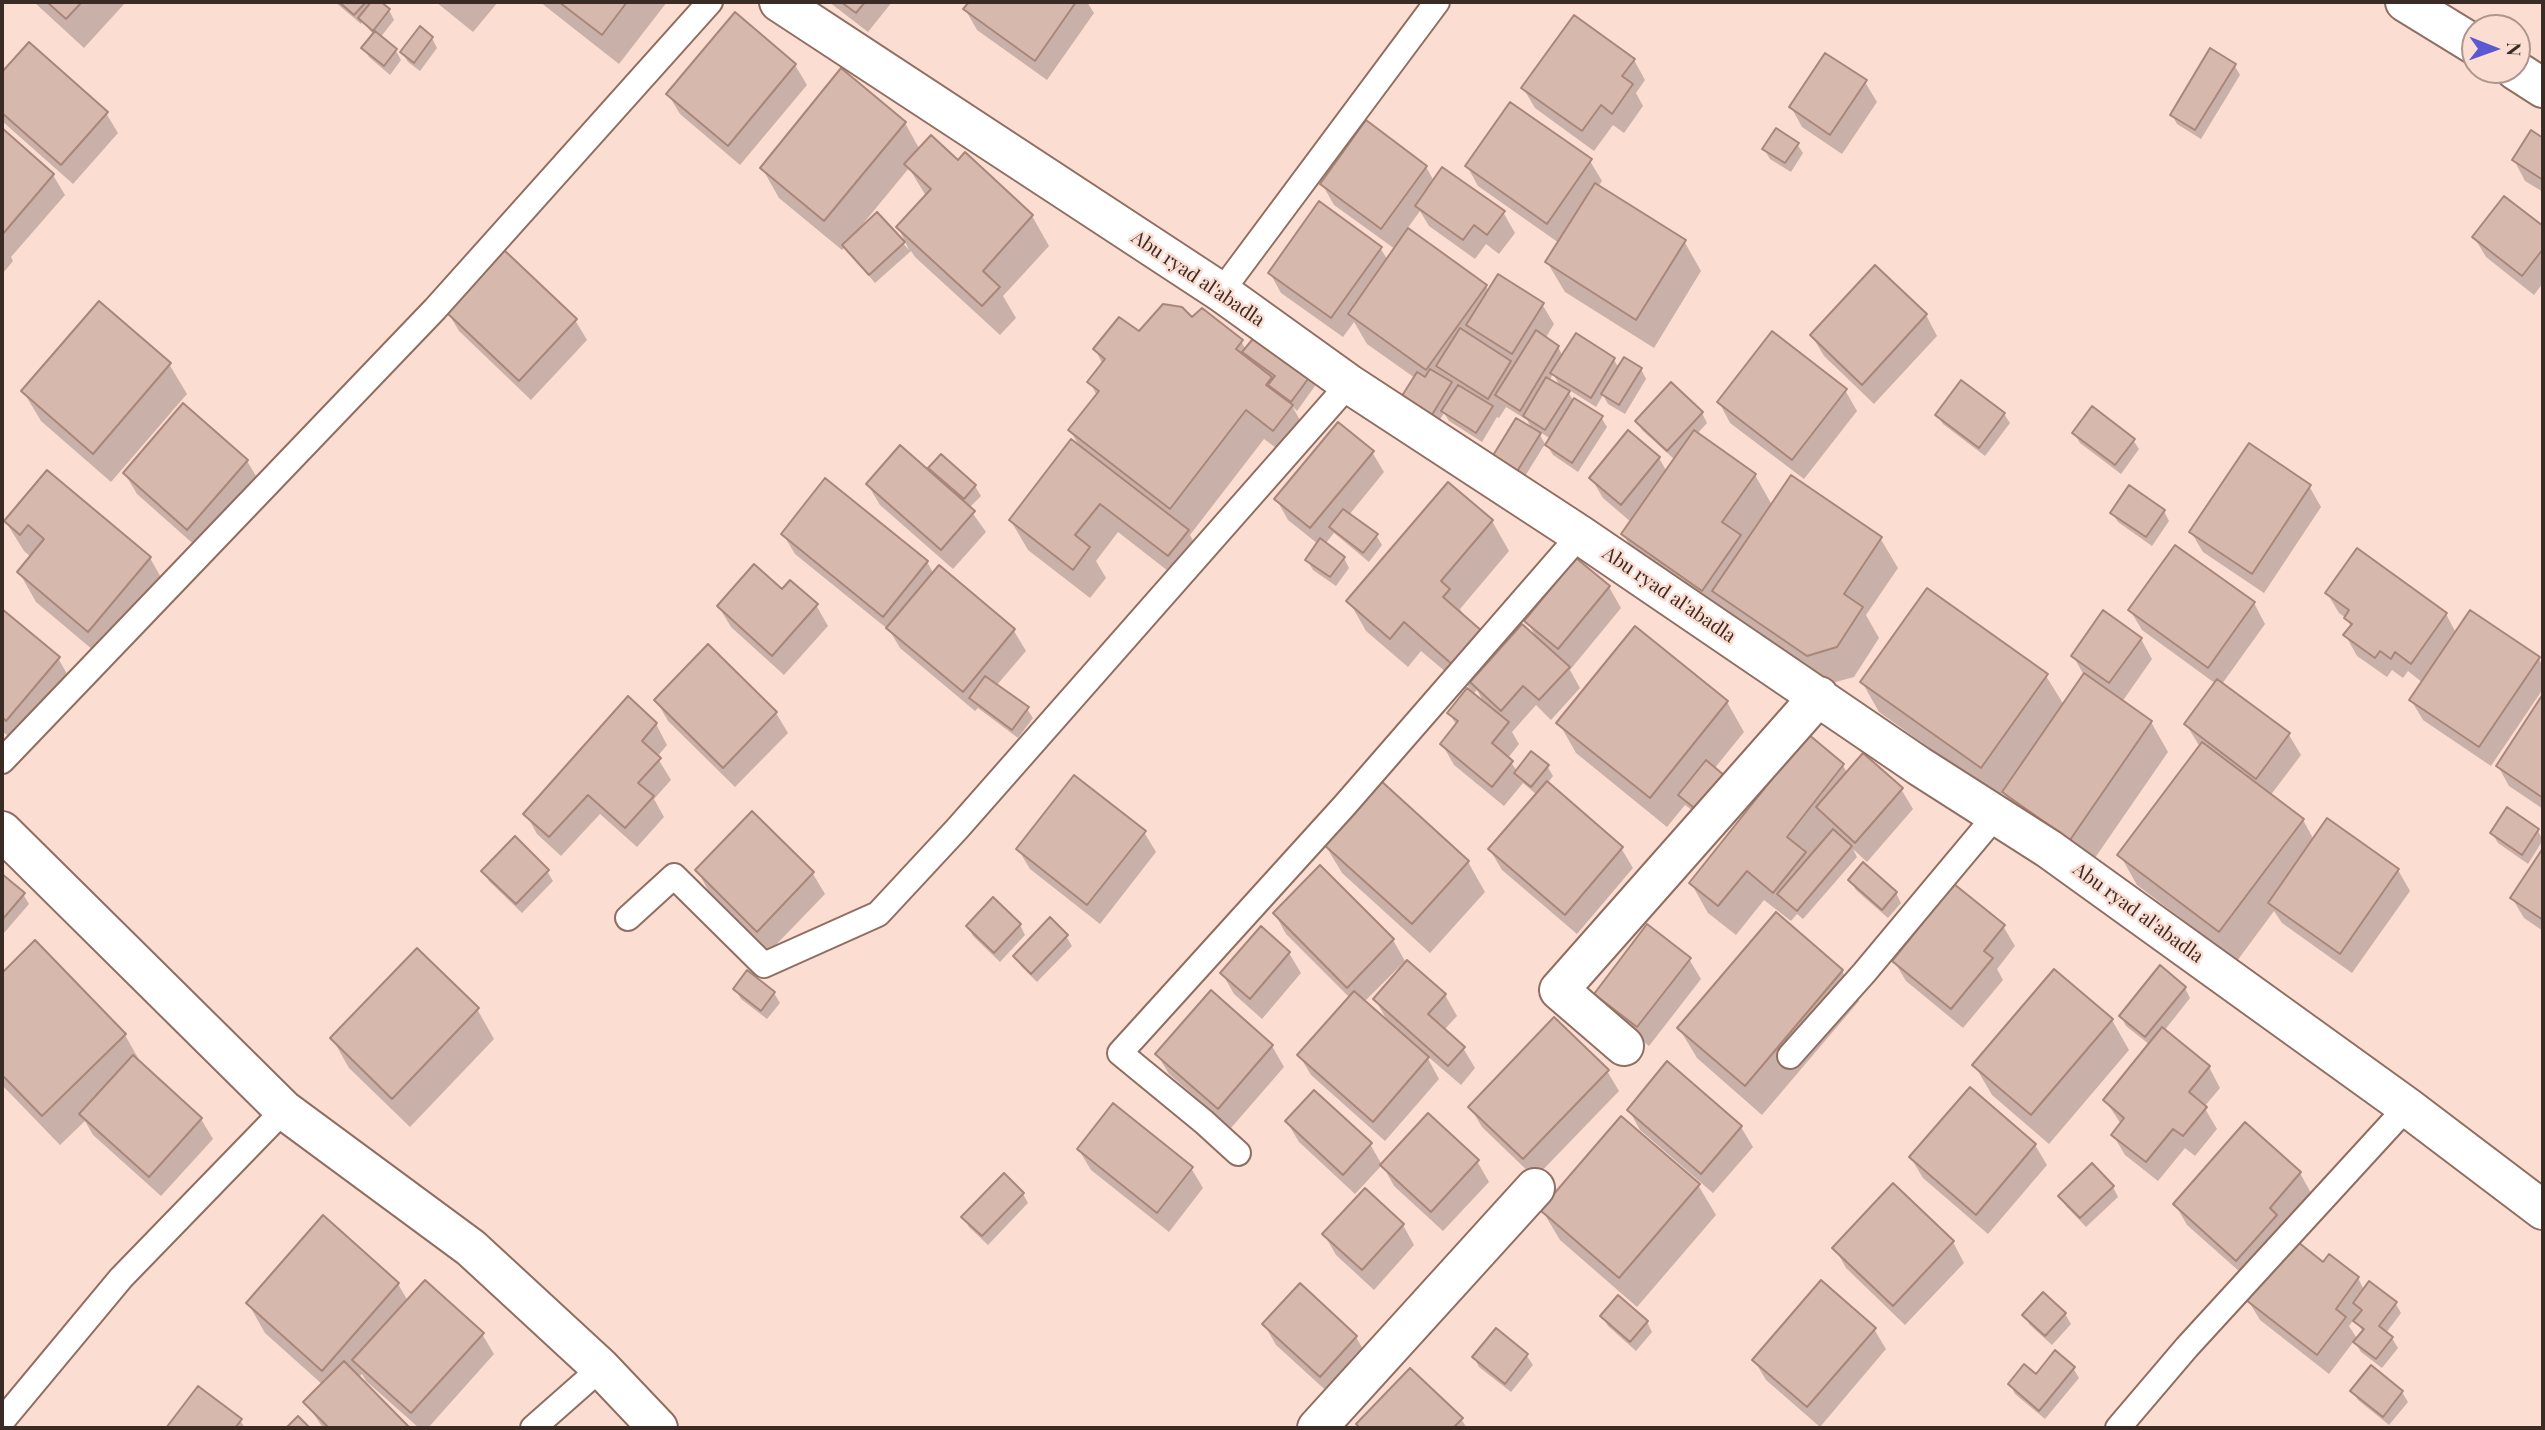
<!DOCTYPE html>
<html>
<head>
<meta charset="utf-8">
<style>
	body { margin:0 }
	#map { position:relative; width:2545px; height:1430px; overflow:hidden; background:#fcddd2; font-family:"Playfair Display",serif }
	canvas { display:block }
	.frame { position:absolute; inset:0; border:4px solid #3a2b25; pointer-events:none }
	.north { position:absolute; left:2461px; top:14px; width:70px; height:70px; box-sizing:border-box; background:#fcddd2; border:2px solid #ae968d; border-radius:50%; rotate:91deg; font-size:19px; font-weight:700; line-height:28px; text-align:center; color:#3a2b25 }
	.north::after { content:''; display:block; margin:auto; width:24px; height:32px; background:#5b59d1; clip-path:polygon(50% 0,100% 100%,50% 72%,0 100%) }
</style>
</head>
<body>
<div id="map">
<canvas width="2545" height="1430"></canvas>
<div class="frame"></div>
<div class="north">N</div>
</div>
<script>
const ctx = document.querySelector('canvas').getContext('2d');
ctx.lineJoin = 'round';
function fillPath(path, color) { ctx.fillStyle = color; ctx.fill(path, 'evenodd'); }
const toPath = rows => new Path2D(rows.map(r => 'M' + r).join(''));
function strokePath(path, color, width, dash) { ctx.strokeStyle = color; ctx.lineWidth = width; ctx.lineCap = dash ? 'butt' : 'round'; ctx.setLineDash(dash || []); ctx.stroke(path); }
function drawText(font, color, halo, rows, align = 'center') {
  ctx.font = font + ' "Playfair Display",serif'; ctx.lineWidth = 5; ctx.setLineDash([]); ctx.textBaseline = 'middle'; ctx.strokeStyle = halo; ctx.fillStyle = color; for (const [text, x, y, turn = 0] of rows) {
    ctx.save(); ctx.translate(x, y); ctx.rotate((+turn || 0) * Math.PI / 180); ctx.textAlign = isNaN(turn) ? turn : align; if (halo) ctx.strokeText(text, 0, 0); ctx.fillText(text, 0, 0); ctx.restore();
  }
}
const shadow = toPath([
	[34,2,126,2,84,48],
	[335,2,378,2,389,10,394,20,380,38,396,51,401,60,390,75,369,57,363,48,374,35,362,21,361,24],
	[436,2,498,2,473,32],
	[540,2,667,2,619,64],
	[829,2,892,2,868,32],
	[971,2,1087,2,1094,13,1047,80,977,30,965,9],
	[432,38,437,48,420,71,408,62,402,52],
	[29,44,106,113,118,133,73,184,2,121,2,75],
	[1634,60,1645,80,1636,93,1643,106,1624,133,1613,125,1594,151,1535,108,1523,88],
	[795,65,807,85,740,165,680,114,668,94],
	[2235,66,2240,75,2201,139,2177,124,2172,115],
	[1865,82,1877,102,1842,154,1802,127,1791,107],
	[905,123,920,150,958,163,1032,216,1049,246,1003,296,1016,318,1000,335,915,257,911,251,875,283,845,247,842,250,779,198,762,168],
	[909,168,926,196,898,227,909,250,877,215,864,227,862,225],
	[2,130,53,175,65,195,11,257,13,261,3,273],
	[2531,132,2543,140,2543,192,2525,181,2514,160],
	[1797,144,1803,153,1791,172,1770,159,1764,149],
	[1590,161,1602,181,1598,187,1684,241,1701,271,1654,348,1565,292,1547,262,1559,243,1478,186,1467,166],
	[1426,167,1434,181,1503,212,1515,233,1499,254,1486,244,1475,259,1429,226,1420,211,1407,229,1486,286,1489,292,1542,304,1554,324,1545,339,1558,347,1563,356,1614,360,1619,368,1641,369,1646,379,1625,414,1608,404,1603,395,1596,407,1566,388,1574,402,1601,417,1607,427,1578,472,1553,455,1547,445,1551,439,1537,430,1545,444,1522,481,1500,467,1533,431,1527,420,1506,407,1499,418,1497,417,1482,442,1449,421,1444,413,1436,426,1415,378,1367,344,1354,322,1343,337,1281,293,1270,273,1380,248,1388,260,1395,249,1334,205,1322,184],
	[1553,374,1556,379,1561,388,1549,381],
	[2504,198,2543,229,2543,283,2534,295,2486,257,2474,237],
	[447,311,575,320,587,340,531,400,459,331],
	[1926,315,1937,336,1874,404,1824,356,1812,336],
	[1192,319,1241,341,1246,350,1310,377,1315,386,1297,411,1292,406,1309,436,1291,459,1264,439,1190,535,1204,561,1186,585,1118,532,1096,561,1106,578,1090,598,1028,550,1011,521,1081,449,1070,430,1097,396,1090,382,1103,365,1095,349],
	[169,364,187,394,111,482,41,421,23,391],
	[1845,390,1857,411,1804,479,1730,423,1719,402],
	[1702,413,1707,423,1697,434,1755,475,1772,505,1880,538,1898,568,1866,615,1879,638,1854,677,1825,685,1641,564,1623,534,1631,522,1603,498,1591,478,1659,458,1667,472,1675,460,1642,430,1637,421],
	[2004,414,2010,423,1985,456,1943,424,1937,415],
	[2074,433,2133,440,2139,449,2121,474,2080,443],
	[1372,452,1384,472,1349,515,1376,535,1382,545,1369,562,1334,533,1325,544,1344,558,1349,568,1336,586,1313,570,1307,560,1318,544,1288,520,1277,500],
	[247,461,259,481,199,549,137,494,125,474],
	[930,468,975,486,981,496,969,508,986,532,953,569,880,505,868,485,936,478],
	[47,472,150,558,167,588,106,661,36,602,19,572,31,557,24,551,6,522],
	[825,481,927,562,934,574,939,567,1014,631,1026,651,996,686,1027,709,1033,718,1018,738,978,708,975,711,900,648,890,631,795,554,783,534],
	[2309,486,2321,507,2264,593,2203,552,2191,532],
	[2164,511,2169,521,2152,546,2118,522,2112,513],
	[1492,521,1509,551,1460,609,1466,619,1482,633,1495,657,1537,639,1527,621,1576,561,1609,587,1621,608,1570,670,1580,688,1551,720,1536,705,1512,732,1519,744,1508,758,1517,771,1547,766,1553,776,1547,784,1621,848,1633,868,1577,934,1502,870,1490,850,1537,795,1523,783,1504,806,1454,765,1442,744,1457,726,1449,713,1466,690,1470,690,1452,658,1449,659,1466,689,1421,651,1408,667,1366,631,1349,601],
	[1477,690,1485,705,1472,695],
	[783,592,816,605,828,626,784,675,731,627,719,607],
	[2327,593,2446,614,2456,633,2539,659,2543,667,2543,689,2491,766,2423,720,2411,700,2423,683,2408,671,2403,678,2392,670,2387,677,2357,656,2346,636,2351,627,2347,619,2339,613],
	[2254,603,2265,624,2222,684,2289,735,2301,755,2270,796,2303,820,2314,840,2398,870,2410,891,2352,973,2282,923,2274,911,2237,961,2137,885,2120,855,2200,747,2186,724,2216,684,2142,630,2130,610],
	[2,611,58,658,75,688,24,749,2,731],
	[2141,639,2152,659,2122,702,2151,722,2168,752,2088,868,2021,822,2003,790,1998,797,1879,712,1862,682,2046,676,2064,705,2084,675,2073,656],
	[2543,697,2543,809,2509,786,2498,766],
	[628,699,656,724,667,745,657,757,671,780,654,799,664,817,637,847,600,814,561,856,537,834,526,814],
	[656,700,776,713,788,733,735,787,668,721],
	[1727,702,1744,732,1714,769,1704,819,1685,805,1667,827,1576,753,1559,723],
	[1843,765,1847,773,1901,789,1913,809,1867,862,1853,849,1857,857,1803,919,1797,914,1791,921,1764,900,1736,935,1708,913,1691,883],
	[752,813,813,874,825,894,770,951,708,890,697,870],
	[2538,831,2543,840,2528,864,2498,843,2492,833],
	[1144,832,1156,852,1100,924,1030,869,1018,849],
	[1324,843,1468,862,1485,892,1430,953,1342,873],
	[2543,851,2543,931,2524,918,2512,898],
	[1320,868,1393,940,1405,961,1364,1002,1388,1022,1375,999,1407,962,1445,995,1457,1016,1444,1030,1463,1048,1475,1068,1461,1085,1426,1055,1439,1079,1385,1141,1311,1075,1299,1055,1350,998,1286,934,1275,914],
	[483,871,547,871,553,881,522,913,489,881],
	[2,877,23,894,29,904,4,933,2,931],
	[1850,880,1896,893,1901,903,1888,918,1856,890],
	[1776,915,1842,971,1859,1001,1762,1115,1697,1058,1679,1028],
	[1020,925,1025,935,1000,962,973,936,968,926],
	[2003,926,2015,946,1997,969,2003,980,1963,1028,1906,981,1894,961],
	[1066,936,1072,946,1037,982,1021,966,1015,956],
	[35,942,125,1035,142,1065,201,1119,213,1139,161,1196,93,1135,85,1121,60,1145,2,1085,2,976],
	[1289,953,1301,973,1262,1019,1234,994,1222,973],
	[1689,959,1701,979,1649,1046,1608,1014,1596,994],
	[2185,988,2190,998,2164,1031,2209,1067,2220,1088,2204,1107,2217,1129,2195,1156,2185,1148,2158,1181,2125,1155,2113,1135,2121,1124,2105,1100,2150,1045,2126,1026,2121,1016],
	[735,989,774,993,780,1003,767,1019,741,999],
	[1211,993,1272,1046,1284,1067,1231,1128,1169,1074,1157,1054],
	[477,1009,494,1039,410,1127,349,1068,332,1038],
	[2112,1020,2129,1050,2049,1144,1992,1095,1975,1066],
	[1668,1064,1741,1127,1753,1147,1713,1193,1640,1130,1629,1110],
	[1607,1071,1619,1091,1535,1178,1482,1127,1470,1107],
	[1287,1122,1370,1144,1382,1165,1355,1194,1299,1142],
	[2035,1145,2047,1165,1988,1234,1923,1178,1911,1158],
	[1079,1150,1191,1168,1203,1188,1169,1232,1091,1170],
	[1477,1161,1489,1182,1443,1231,1394,1186,1383,1166],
	[2300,1173,2311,1193,2249,1280,2187,1225,2175,1204],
	[1698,1185,1716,1215,1637,1307,1560,1240,1542,1210],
	[2113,1187,2118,1197,2086,1227,2066,1206,2060,1196],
	[1023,1194,1028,1203,988,1245,969,1227,964,1217],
	[324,1218,398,1284,408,1301,482,1334,494,1354,428,1428,419,1428,366,1381,362,1374,358,1378,407,1428,323,1428,306,1402,323,1385,265,1333,248,1303],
	[1403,1225,1414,1245,1374,1290,1336,1255,1324,1234],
	[1953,1242,1964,1263,1905,1325,1846,1268,1835,1248],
	[2324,1264,2358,1278,2364,1290,2396,1304,2401,1313,2386,1333,2392,1338,2398,1348,2382,1368,2361,1352,2354,1341,2329,1374,2260,1320,2248,1300],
	[2354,1319,2363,1332,2358,1340,2349,1326],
	[1300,1286,1356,1337,1368,1358,1332,1396,1276,1345,1264,1324],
	[2043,1294,2065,1314,2071,1324,2052,1345,2030,1325,2024,1315],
	[1602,1316,1647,1322,1652,1332,1636,1351,1608,1326],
	[1874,1329,1886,1349,1820,1427,1766,1380,1754,1360],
	[1496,1330,1527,1356,1533,1365,1511,1392,1479,1367,1474,1357],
	[2073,1368,2079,1378,2045,1419,2015,1394,2010,1384],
	[198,1388,240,1420,245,1428,168,1428],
	[2352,1391,2402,1392,2408,1402,2389,1425,2358,1400],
	[1461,1419,1467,1428,1360,1428,1358,1424]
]);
const building = toPath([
	[47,2,82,2,66,19,47,2],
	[339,2,366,2,354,15,339,2],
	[371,2,381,2,390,9,373,31,358,18,371,2],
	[559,2,627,2,602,35,559,2],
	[841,2,865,2,856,13,841,2],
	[969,2,1076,2,1035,61,963,9,969,2],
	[735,12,796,64,728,146,666,94,735,12],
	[1574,15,1635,59,1622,76,1633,84,1612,114,1601,105,1582,131,1521,88,1574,15],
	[420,26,433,37,414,63,400,52,420,26],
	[375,31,397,49,384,66,361,48,375,31],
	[29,42,108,112,61,165,2,113,2,72,29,42],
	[2210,48,2236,64,2195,130,2170,115,2210,48],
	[1825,53,1867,80,1830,135,1789,107,1825,53],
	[841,68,906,122,824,221,760,168,841,68],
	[1510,102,1592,159,1547,224,1465,166,1510,102],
	[1366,120,1427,166,1381,229,1320,184,1366,120],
	[2,128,54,174,2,235,2,128],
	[1776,128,1799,143,1785,163,1762,149,1776,128],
	[2531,130,2543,138,2543,180,2512,160,2531,130],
	[931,135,958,160,965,152,1033,215,983,271,1000,287,982,306,896,227,931,189,904,164,931,135],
	[1442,167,1505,211,1487,235,1474,225,1463,240,1415,206,1442,167],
	[1595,183,1686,240,1636,320,1545,262,1595,183],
	[2504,196,2543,226,2543,249,2522,276,2472,237,2504,196],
	[1319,201,1382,247,1331,318,1268,273,1319,201],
	[877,212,905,242,869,275,842,245,877,212],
	[1408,228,1487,285,1426,370,1348,314,1408,228],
	[503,249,577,319,519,381,445,311,503,249],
	[1875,265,1927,314,1862,385,1810,335,1875,265],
	[1498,274,1544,303,1512,354,1466,325,1498,274],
	[99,301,171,363,93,454,21,391,99,301],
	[1163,304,1182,307,1192,317,1202,308,1243,340,1236,349,1272,377,1266,385,1293,405,1273,431,1246,410,1170,509,1068,430,1099,391,1087,382,1105,359,1093,349,1119,317,1139,331,1163,304],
	[1460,328,1511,361,1488,399,1436,366,1460,328],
	[1536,330,1559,346,1520,411,1495,395,1536,330],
	[1772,331,1847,389,1792,460,1717,402,1772,331],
	[1576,333,1615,358,1591,398,1550,373,1576,333],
	[1257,334,1311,375,1291,402,1268,385,1275,376,1242,352,1257,334],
	[1624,357,1642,368,1619,405,1601,394,1624,357],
	[1430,369,1452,382,1430,418,1400,399,1417,372,1425,377,1430,369],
	[1546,377,1570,391,1545,430,1523,416,1546,377],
	[1961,380,2005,413,1979,448,1935,415,1961,380],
	[1671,382,1703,412,1667,451,1635,421,1671,382],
	[1458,385,1493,406,1476,433,1441,411,1458,385],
	[1574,398,1603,416,1572,463,1545,445,1574,398],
	[183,403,248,460,187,530,123,473,183,403],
	[2092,406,2135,439,2115,465,2072,433,2092,406],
	[1516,418,1541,433,1516,473,1492,457,1516,418],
	[1338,422,1374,451,1310,528,1274,499,1338,422],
	[1628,430,1660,457,1621,505,1589,478,1628,430],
	[1694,430,1756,474,1722,522,1741,535,1702,591,1621,534,1694,430],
	[1071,439,1189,530,1168,556,1100,504,1075,535,1090,547,1073,570,1009,520,1071,439],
	[2249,443,2311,485,2252,574,2189,532,2249,443],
	[900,445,975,511,941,550,866,484,900,445],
	[941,454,976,485,964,499,928,468,941,454],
	[47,470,151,557,88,632,17,572,44,539,28,525,20,535,4,521,47,470],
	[1791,475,1882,537,1844,594,1863,607,1837,647,1807,656,1712,591,1791,475],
	[825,478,928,561,883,617,781,534,825,478],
	[1448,482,1493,520,1441,581,1450,589,1443,597,1483,632,1454,666,1404,622,1390,639,1346,601,1448,482],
	[2129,485,2165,510,2146,537,2110,513,2129,485],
	[1343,509,1378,534,1363,553,1329,527,1343,509],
	[1320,538,1345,557,1330,577,1305,560,1320,538],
	[2175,545,2255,602,2208,668,2128,610,2175,545],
	[2357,548,2447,613,2411,664,2395,652,2391,659,2380,651,2375,658,2343,635,2352,624,2344,618,2349,610,2325,593,2357,548],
	[1576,558,1610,586,1558,649,1524,621,1576,558],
	[754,564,782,589,790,580,818,604,772,656,717,606,754,564],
	[939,565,1015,629,963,692,886,628,939,565],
	[1927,588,2048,674,1981,768,1860,682,1927,588],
	[2,609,60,657,6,721,2,717,2,609],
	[2103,610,2142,638,2109,683,2071,656,2103,610],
	[2470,610,2540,657,2479,747,2409,700,2470,610],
	[1522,624,1570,667,1539,700,1523,686,1501,711,1470,682,1522,624],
	[1635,626,1728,701,1650,798,1556,723,1635,626],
	[708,644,777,712,723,768,654,700,708,644],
	[2084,673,2152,721,2070,840,2002,792,2084,673],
	[985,676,1029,707,1012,730,969,698,985,676],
	[2217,679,2290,733,2256,779,2184,724,2217,679],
	[1467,688,1509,722,1492,743,1513,761,1492,787,1440,744,1458,721,1447,713,1467,688],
	[2543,694,2543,798,2496,766,2543,694],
	[628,696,657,723,642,741,661,758,638,783,654,796,625,828,588,795,549,837,523,814,628,696],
	[1808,734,1844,764,1787,837,1806,852,1773,893,1747,871,1718,906,1689,883,1808,734],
	[2202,742,2304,819,2219,932,2117,855,2202,742],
	[1531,751,1549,765,1531,787,1514,773,1531,751],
	[1863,753,1903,788,1855,843,1816,807,1863,753],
	[1706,760,1725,776,1698,811,1678,795,1706,760],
	[1074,775,1146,831,1087,905,1016,849,1074,775],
	[1379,779,1469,861,1412,924,1322,843,1379,779],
	[1547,781,1623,847,1565,915,1488,849,1547,781],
	[2507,807,2539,829,2522,855,2490,833,2507,807],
	[752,811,814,872,757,932,695,870,752,811],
	[2327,818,2399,869,2340,954,2268,903,2327,818],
	[1833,829,1852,846,1797,911,1777,894,1833,829],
	[515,836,549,870,516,904,481,871,515,836],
	[2543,848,2543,920,2510,898,2543,848],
	[1863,862,1897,892,1882,910,1848,880,1863,862],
	[1320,865,1394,939,1347,988,1273,913,1320,865],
	[2,874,25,893,2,920,2,874],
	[1954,884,2005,925,1984,951,1993,958,1951,1009,1892,961,1954,884],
	[993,897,1021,924,994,953,966,926,993,897],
	[1776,912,1843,970,1745,1086,1677,1028,1776,912],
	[1050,917,1068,935,1031,974,1013,956,1050,917],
	[1647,924,1691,958,1637,1027,1594,994,1647,924],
	[1261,926,1290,952,1250,999,1220,973,1261,926],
	[35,940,126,1034,42,1116,2,1075,2,973,35,940],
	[417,948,479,1008,392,1099,330,1038,417,948],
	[1407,960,1446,994,1428,1014,1465,1047,1448,1066,1373,999,1407,960],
	[2160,965,2186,987,2145,1037,2119,1016,2160,965],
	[2054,969,2113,1019,2031,1115,1972,1065,2054,969],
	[747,970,775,992,761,1011,733,989,747,970],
	[1211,990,1273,1045,1218,1109,1155,1054,1211,990],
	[1354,991,1429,1057,1373,1122,1297,1055,1354,991],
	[1554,1017,1609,1070,1523,1159,1468,1107,1554,1017],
	[2162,1027,2210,1066,2189,1092,2207,1107,2183,1136,2173,1129,2146,1162,2111,1135,2124,1118,2103,1100,2162,1027],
	[133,1055,202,1118,149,1177,79,1114,133,1055],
	[1667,1061,1742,1126,1701,1174,1627,1110,1667,1061],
	[1970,1087,2036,1144,1976,1215,1909,1157,1970,1087],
	[1314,1090,1372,1143,1343,1175,1285,1121,1314,1090],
	[1113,1103,1193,1167,1157,1213,1077,1149,1113,1103],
	[1428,1113,1479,1160,1431,1212,1380,1165,1428,1113],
	[1621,1116,1700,1184,1619,1278,1540,1210,1621,1116],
	[2245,1122,2301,1172,2270,1208,2277,1215,2236,1261,2173,1204,2245,1122],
	[2092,1163,2114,1186,2080,1218,2058,1196,2092,1163],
	[1004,1173,1024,1193,982,1236,961,1217,1004,1173],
	[1893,1183,1954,1241,1893,1306,1832,1248,1893,1183],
	[1365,1188,1404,1224,1362,1270,1322,1234,1365,1188],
	[323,1215,399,1283,322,1371,246,1303,323,1215],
	[2293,1238,2323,1262,2329,1254,2359,1277,2336,1309,2346,1317,2317,1355,2246,1300,2293,1238],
	[425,1280,484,1333,411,1413,352,1360,425,1280],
	[1821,1280,1876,1328,1807,1407,1752,1360,1821,1280],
	[2369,1281,2397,1302,2379,1326,2393,1337,2376,1359,2353,1342,2364,1329,2353,1321,2362,1310,2353,1303,2369,1281],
	[1300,1283,1357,1336,1320,1377,1262,1324,1300,1283],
	[2043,1292,2066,1313,2045,1336,2022,1315,2043,1292],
	[1618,1295,1648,1321,1630,1342,1600,1316,1618,1295],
	[1496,1328,1528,1354,1505,1384,1472,1357,1496,1328],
	[2055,1350,2075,1367,2039,1411,2008,1384,2024,1364,2036,1374,2055,1350],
	[344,1361,410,1428,329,1428,303,1402,344,1361],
	[2371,1365,2403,1391,2383,1417,2350,1391,2371,1365],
	[1410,1368,1463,1418,1453,1428,1360,1428,1356,1424,1410,1368],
	[198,1386,242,1419,235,1428,166,1428,198,1386],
	[298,1416,310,1428,286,1428,298,1416]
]);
const service = toPath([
	[1221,292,1437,2],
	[2,761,435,309,710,2],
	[628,918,674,876,764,965,878,914,957,829,1349,384],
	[1790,1056,1864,973,1997,814],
	[1238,1153,1204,1122,1120,1053,1345,805,1580,535],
	[2,1421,121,1278,284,1110],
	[533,1428,601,1368],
	[2118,1428,2187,1347,2407,1107]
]);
const minor = toPath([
	[779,2,1221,292,1349,384,1580,535,1919,766,2049,849,2407,1107,2543,1210],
	[2405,2,2475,45],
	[2515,70,2543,88],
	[2,831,284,1110,471,1248,601,1368,658,1428],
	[1624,1046,1559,990,1819,696],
	[1317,1428,1535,1188]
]);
const streetNames = [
	["Abu ryad al'abadla",1198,279,34],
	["Abu ryad al'abadla",1669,595,34],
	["Abu ryad al'abadla",2138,913,36]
];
fillPath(shadow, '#0003');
fillPath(building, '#d7b8ac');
strokePath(building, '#a98679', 2);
strokePath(service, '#906e61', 28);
strokePath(minor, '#906e61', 42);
strokePath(service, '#fff', 24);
strokePath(minor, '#fff', 38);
drawText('19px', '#3a2b25', '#fcddd2', streetNames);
</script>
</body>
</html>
